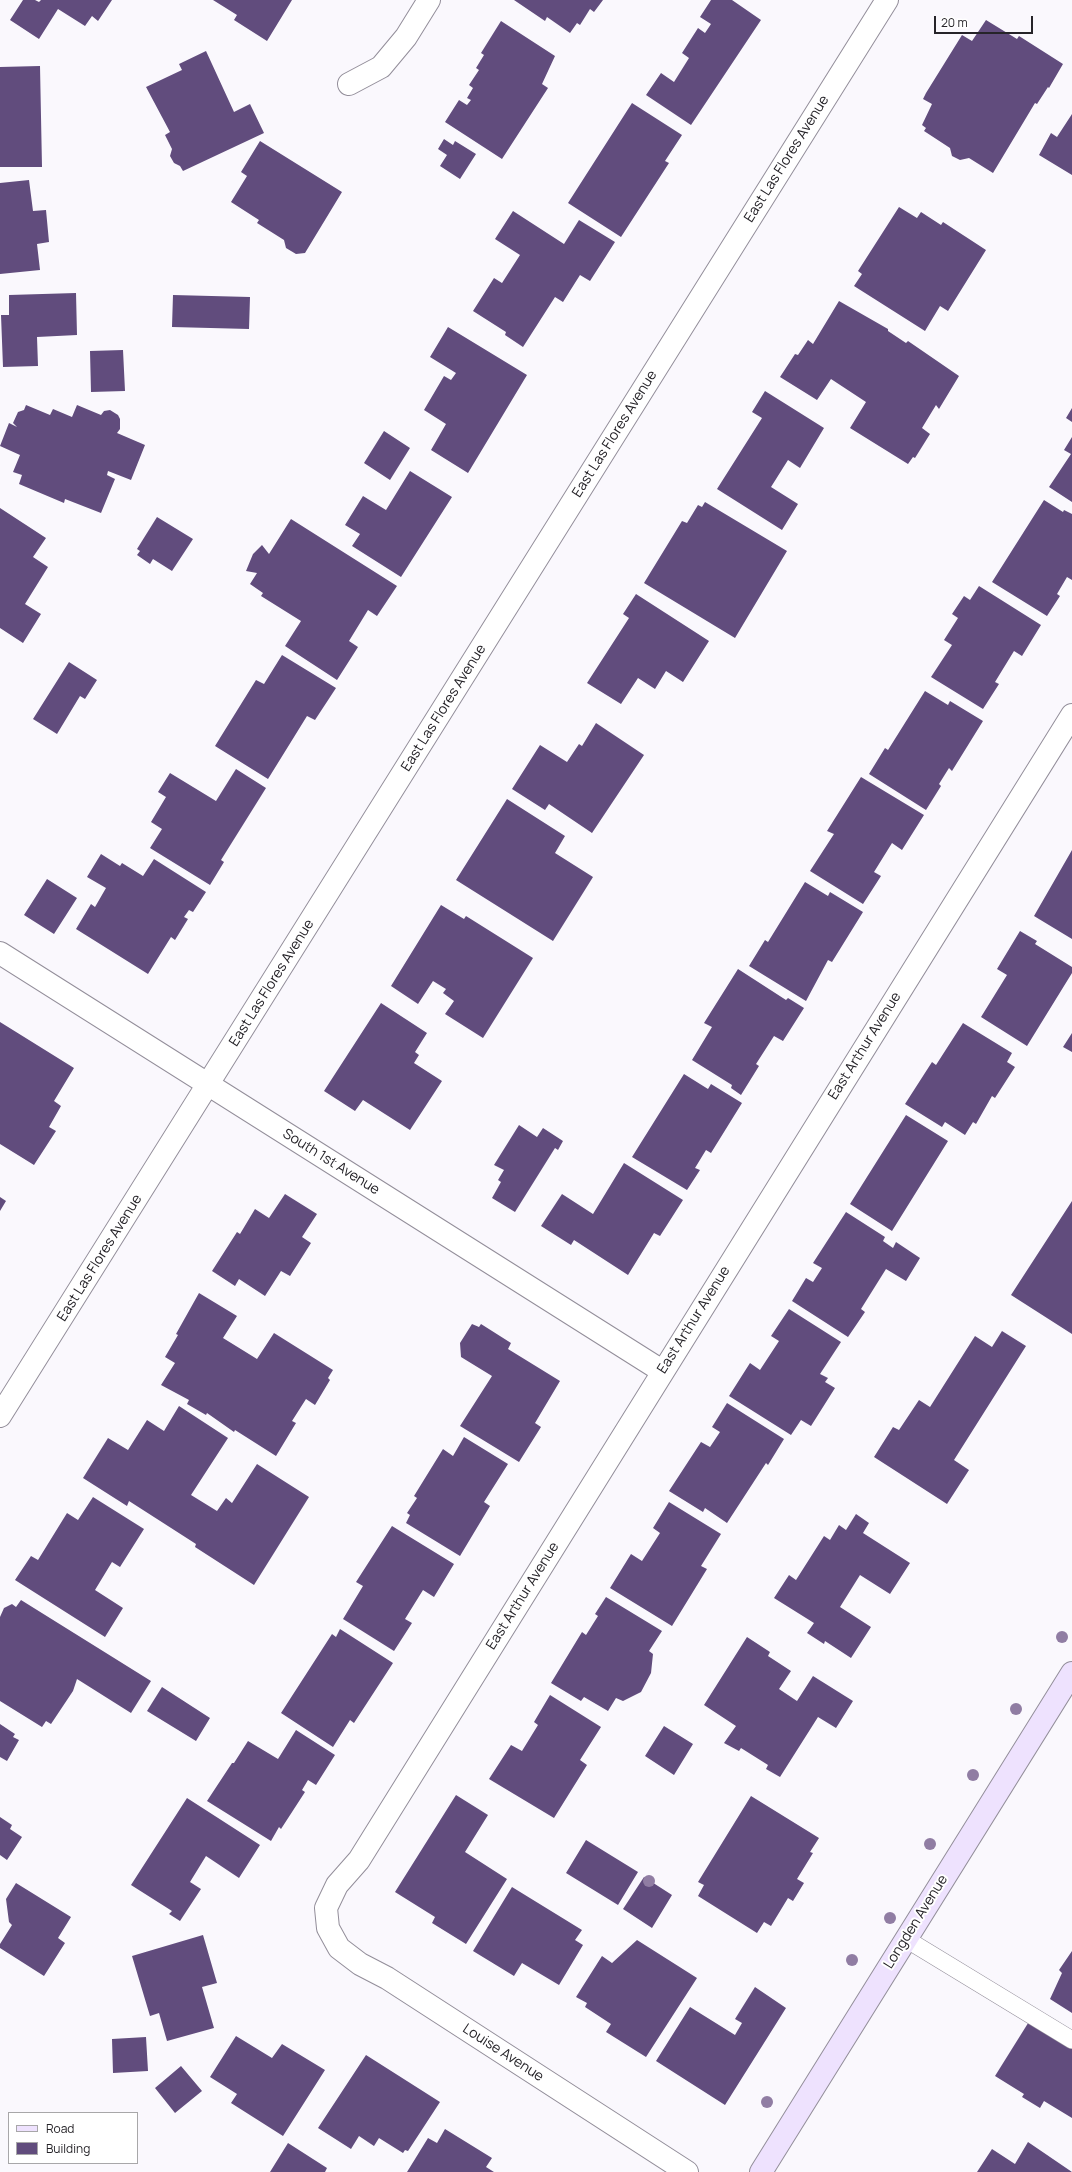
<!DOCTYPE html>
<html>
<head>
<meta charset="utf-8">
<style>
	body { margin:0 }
	#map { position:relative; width:1072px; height:2172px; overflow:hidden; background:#faf8fd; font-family:Manrope,sans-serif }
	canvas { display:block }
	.legend { position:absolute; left:8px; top:2112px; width:130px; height:52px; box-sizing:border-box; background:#fff; border:1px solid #a8a7a9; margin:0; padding:5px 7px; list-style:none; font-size:12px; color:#262429 }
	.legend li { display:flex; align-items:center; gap:8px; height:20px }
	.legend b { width:20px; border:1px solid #a8a7a9 }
	.scale { position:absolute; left:934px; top:16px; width:99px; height:18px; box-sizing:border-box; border:2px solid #262429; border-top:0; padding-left:5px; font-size:12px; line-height:14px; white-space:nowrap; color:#262429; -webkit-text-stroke:3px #fff; paint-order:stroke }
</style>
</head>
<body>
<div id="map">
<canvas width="1072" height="2172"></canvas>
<ul class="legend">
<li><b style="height:5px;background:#eee2fe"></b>Road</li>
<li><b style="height:11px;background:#614c7d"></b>Building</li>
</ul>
<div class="scale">20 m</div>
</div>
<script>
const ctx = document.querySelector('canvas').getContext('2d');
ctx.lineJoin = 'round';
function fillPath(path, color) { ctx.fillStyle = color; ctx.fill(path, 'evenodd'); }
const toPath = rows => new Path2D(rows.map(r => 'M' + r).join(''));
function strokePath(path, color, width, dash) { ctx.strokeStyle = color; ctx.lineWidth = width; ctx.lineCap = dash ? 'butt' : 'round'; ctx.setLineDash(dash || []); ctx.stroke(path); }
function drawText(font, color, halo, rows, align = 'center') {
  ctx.font = font + ' Manrope,sans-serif'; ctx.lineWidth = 4; ctx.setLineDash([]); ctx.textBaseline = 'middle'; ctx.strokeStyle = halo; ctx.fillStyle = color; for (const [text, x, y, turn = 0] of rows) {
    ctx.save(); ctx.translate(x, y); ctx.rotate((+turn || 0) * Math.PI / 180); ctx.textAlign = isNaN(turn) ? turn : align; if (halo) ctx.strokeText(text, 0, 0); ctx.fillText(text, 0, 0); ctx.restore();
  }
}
const building = toPath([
	[23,0,35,0,39,2,41,0,112,0,98,21,92,16,85,26,58,9,39,39,10,20],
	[213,0,292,0,267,41,234,20,237,15],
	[514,0,603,0,594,12,590,9,580,25,577,23,570,33,547,17,545,21],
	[711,0,732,0,761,20,691,125,646,95,661,73,674,82,689,58,682,53,698,28,705,33,711,24,700,17],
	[986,20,1017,39,1019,36,1063,64,1049,88,1048,87,1037,104,1035,103,993,173,969,158,960,160,952,156,950,148,924,131,926,128,922,125,932,104,923,99,926,93,962,35,972,41],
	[501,21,555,56,542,84,548,88,502,159,445,122,459,100,467,105,471,100,467,98,473,88,469,85,479,70,476,68,484,55,481,53],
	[206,51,234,112,250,104,264,133,183,171,180,166,174,163,170,156,172,149,165,135,170,132,146,87,182,70,179,64],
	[40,66,42,167,0,167,0,67],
	[632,103,682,135,665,161,669,163,621,237,568,203],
	[1072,114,1072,175,1039,155,1051,133,1057,137],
	[444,139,453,145,455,141,476,154,460,179,440,166,447,155,438,149],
	[260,141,342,192,305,253,296,254,286,248,284,240,257,223,259,220,231,202,247,176,241,172],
	[29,180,33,211,46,210,49,242,37,244,40,270,0,274,0,183],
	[899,207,917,218,921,212,941,225,943,222,986,250,948,311,940,306,925,331,854,286,862,274,858,271],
	[513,211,564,244,579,220,615,242,590,281,580,275,563,302,555,297,523,347,505,335,506,332,473,311,494,278,502,283,520,255,495,239],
	[76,293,77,335,37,337,38,366,3,367,1,315,9,315,9,295],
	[173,295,250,297,249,329,172,327],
	[839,301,888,329,888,331,906,343,908,341,959,376,939,409,936,405,922,428,930,434,915,458,913,457,908,464,850,428,866,402,831,379,817,400,780,377,795,354,798,355,808,340,813,344],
	[448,327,527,375,468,473,431,450,446,424,424,410,444,376,451,380,456,373,430,357],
	[123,350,125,391,91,392,90,351],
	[765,391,824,428,800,468,788,460,771,487,798,504,782,530,717,489,762,418,752,412],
	[26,405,50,415,53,409,72,417,77,405,101,415,104,411,110,410,118,415,120,419,120,429,117,433,145,445,131,480,108,471,107,475,115,479,101,513,65,499,64,503,19,484,22,475,13,472,20,455,0,446,9,423,17,427,13,423,18,412,24,410],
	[1072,408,1072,422,1066,418],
	[384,431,410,448,390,480,364,463],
	[1072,437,1072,502,1049,487,1071,454,1064,450],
	[410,471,452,497,401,577,352,546,360,534,345,525,363,496,386,510],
	[1044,500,1063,512,1064,510,1072,514,1072,580,1067,577,1057,594,1060,596,1047,616,992,582],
	[705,502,787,551,735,638,644,583,682,521,687,523,698,505,702,507],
	[0,508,46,538,33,557,48,567,25,604,41,614,23,643,0,628],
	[157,517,193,539,172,571,153,559,150,564,137,555,140,551,137,549],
	[291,519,397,586,377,616,368,610,349,641,358,647,337,680,285,646,301,621,261,596,263,593,250,584,257,573,246,571,253,554,262,545,269,554],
	[979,586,1041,625,1022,656,1014,651,995,682,999,684,983,709,931,677,952,645,944,640,958,618,952,614,964,596,970,600],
	[636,594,709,641,683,682,666,671,655,689,638,678,621,704,587,683,629,618,623,614],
	[282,655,336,688,315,720,307,716,268,779,215,746,256,680,264,684],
	[69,662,97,680,85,699,80,696,57,734,33,719],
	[925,691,948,705,950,701,983,721,952,771,949,768,939,784,941,786,926,810,869,774,885,748,888,750],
	[596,723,644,755,592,833,549,804,545,810,512,789,540,745,567,762,579,744,582,746],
	[236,769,266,788,221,860,224,862,210,885,150,848,162,829,151,822,166,797,158,792,170,773,216,801],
	[861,777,924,815,902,850,892,843,874,872,881,876,863,904,810,871,834,834,827,831],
	[507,799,565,836,555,853,593,877,553,941,456,880],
	[1072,850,1072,939,1034,916],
	[101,854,120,866,122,863,143,876,154,859,206,892,193,912,189,910,184,917,188,919,175,940,171,937,148,974,76,929,91,904,95,907,106,888,87,877],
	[47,879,77,898,54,934,24,915],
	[805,882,828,896,830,892,863,912,832,962,828,960,806,1001,749,966,765,940,768,942],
	[441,905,464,919,466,916,533,958,483,1038,445,1014,454,1001,443,993,446,989,433,981,418,1004,391,986],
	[1020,931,1037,941,1035,944,1072,967,1072,973,1027,1046,981,1017,1007,975,997,969],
	[738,969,786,1000,788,998,804,1008,783,1041,774,1036,756,1064,759,1066,741,1095,731,1088,732,1085,692,1060,712,1027,704,1023],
	[381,1003,427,1033,415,1052,419,1055,414,1063,442,1081,410,1130,363,1100,355,1111,324,1091],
	[0,1022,74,1068,54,1101,61,1106,49,1127,56,1131,34,1165,0,1144],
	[963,1023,1012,1053,1007,1062,1015,1067,995,1098,992,1096,976,1124,973,1122,965,1135,945,1122,942,1127,905,1104,932,1062,936,1065],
	[1072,1033,1072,1052,1063,1047],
	[684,1074,708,1089,711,1084,742,1103,711,1153,706,1150,695,1168,700,1170,687,1190,632,1157],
	[906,1115,948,1141,892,1231,850,1204],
	[519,1125,537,1137,543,1128,563,1141,558,1150,555,1148,515,1212,492,1198,501,1182,498,1180,504,1170,494,1165],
	[624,1163,683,1200,660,1236,654,1233,628,1275,574,1240,571,1245,541,1226,562,1194,593,1214],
	[285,1194,317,1214,302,1237,311,1243,290,1276,281,1271,265,1296,239,1279,235,1286,212,1271,237,1232,240,1234,255,1209,269,1218],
	[0,1197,6,1201,0,1211],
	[1072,1201,1072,1334,1011,1295],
	[846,1212,885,1237,883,1241,893,1248,896,1242,920,1258,906,1281,886,1269,861,1309,865,1312,848,1337,792,1301,806,1278,813,1282,822,1268,813,1263],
	[199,1293,237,1316,223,1338,257,1359,274,1333,333,1370,328,1378,330,1380,315,1405,306,1399,292,1421,296,1423,276,1456,235,1430,234,1432,207,1413,206,1415,187,1404,189,1400,161,1385,175,1363,165,1357,178,1335,176,1334],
	[789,1309,841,1342,820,1374,828,1378,825,1382,835,1388,811,1426,801,1420,791,1435,729,1396,750,1363,760,1370,779,1341,771,1336],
	[472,1324,479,1327,481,1324,511,1343,508,1349,560,1381,535,1423,541,1427,519,1462,460,1426,492,1376,461,1357,460,1343],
	[1002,1331,1026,1346,954,1460,969,1470,947,1504,874,1457,893,1427,899,1430,919,1400,930,1407,975,1336,992,1347],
	[727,1403,784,1439,768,1465,766,1463,727,1523,705,1508,703,1512,669,1491,701,1442,710,1447,720,1432,712,1427],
	[179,1406,228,1438,191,1495,217,1511,226,1498,232,1503,257,1464,309,1497,254,1585,195,1547,196,1544,129,1501,127,1506,83,1478,108,1438,128,1450,147,1420,164,1431],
	[464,1437,508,1464,484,1502,490,1506,460,1556,406,1523,410,1515,407,1513,417,1498,414,1496,443,1449,453,1456],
	[93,1497,144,1529,120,1567,112,1562,95,1590,123,1608,105,1637,15,1580,31,1556,38,1560,67,1513,78,1520],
	[669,1502,721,1534,701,1566,707,1569,672,1626,610,1588,631,1554,642,1561,660,1533,653,1528],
	[856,1514,869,1523,863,1533,910,1563,890,1594,860,1575,840,1607,871,1627,851,1658,825,1641,824,1644,807,1633,814,1623,774,1598,789,1575,796,1580,824,1536,830,1540,839,1525,846,1530],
	[392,1526,454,1564,434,1597,423,1590,405,1619,412,1623,394,1651,343,1619,363,1586,356,1582],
	[606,1597,662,1631,649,1651,653,1654,651,1673,641,1692,623,1701,616,1698,608,1711,584,1697,581,1701,551,1683,582,1632,586,1635,598,1616,595,1614],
	[21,1600,151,1681,131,1713,77,1679,73,1691,51,1724,46,1721,42,1727,0,1701,0,1617,4,1608,12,1604,16,1607],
	[340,1629,393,1663,354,1723,350,1720,333,1747,281,1713,332,1634,336,1637],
	[747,1637,770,1652,768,1656,791,1671,779,1689,797,1701,813,1676,853,1701,836,1728,818,1717,780,1777,766,1769,768,1765,741,1748,739,1751,724,1743,736,1726,704,1705],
	[162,1687,210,1718,196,1741,147,1711],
	[550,1695,601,1727,580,1760,587,1765,554,1818,489,1779,511,1745,522,1751,538,1725,534,1722],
	[0,1724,15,1734,13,1737,19,1740,7,1761,0,1757],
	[664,1726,693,1744,674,1775,645,1756],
	[296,1730,335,1755,316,1785,308,1780,302,1790,305,1792,281,1829,279,1827,271,1841,207,1801,232,1763,234,1763,248,1741,278,1759],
	[456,1795,488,1815,465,1852,507,1879,466,1944,432,1923,435,1917,395,1892],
	[751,1796,819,1838,810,1852,813,1853,797,1879,804,1883,793,1901,788,1898,771,1926,764,1922,757,1933,698,1896,704,1885,698,1882],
	[187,1798,260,1845,239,1878,206,1856,190,1882,201,1889,180,1921,169,1914,172,1911,131,1885],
	[0,1817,12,1825,10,1829,22,1837,7,1860,0,1855],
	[586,1840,638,1872,618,1905,566,1873],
	[644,1877,672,1895,652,1928,623,1909],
	[16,1883,71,1917,58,1938,65,1943,44,1976,0,1948,0,1944,12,1925,9,1922,6,1899],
	[512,1887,582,1930,575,1940,583,1945,559,1985,522,1963,514,1976,473,1951],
	[203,1935,217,1983,202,1987,214,2028,167,2041,159,2013,150,2016,132,1956],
	[637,1940,697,1978,646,2057,606,2032,611,2024,585,2007,587,2003,576,1997,602,1956,612,1963],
	[1072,1951,1072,2013,1050,1999,1062,1973,1059,1970],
	[755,1987,786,2008,725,2105,656,2061,690,2007,735,2035,742,2023,735,2019],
	[1030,2020,1072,2046,1072,2118,1044,2101,1040,2108,1022,2097,1024,2094,995,2076],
	[236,2036,272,2058,282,2044,325,2070,283,2136,231,2103,237,2094,210,2077],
	[146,2037,148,2071,113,2073,112,2039],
	[366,2055,440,2102,408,2151,405,2150,403,2153,379,2138,374,2146,359,2136,351,2149,318,2128],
	[181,2066,202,2091,175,2113,155,2088],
	[445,2129,492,2158,486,2167,494,2172,407,2172,428,2138,437,2143],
	[1028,2142,1072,2172,977,2172,992,2149,1015,2164],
	[288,2143,327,2168,325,2172,270,2172]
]);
const lane = toPath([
	[906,1939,1072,2040]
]);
const street = toPath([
	[349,84,381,67,406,37,429,0],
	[0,953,662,1371],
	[0,1416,887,0],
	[687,2172,387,1978,360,1964,339,1948,328,1928,326,1908,337,1885,359,1860,1072,715]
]);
const secondary = toPath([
	[761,2172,1072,1673]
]);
const trees = [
	[1062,1637],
	[1016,1709],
	[973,1775],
	[930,1844],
	[649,1881],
	[890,1918],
	[852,1960],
	[767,2102]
];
const streetNames = [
	["East Las Flores Avenue",787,159,-58],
	["East Las Flores Avenue",615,434,-58],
	["East Las Flores Avenue",444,708,-58],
	["East Las Flores Avenue",272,983,-58],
	["East Arthur Avenue",865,1046,-58],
	["South 1st Avenue",331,1162,32],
	["East Las Flores Avenue",100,1258,-58],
	["East Arthur Avenue",694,1320,-58],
	["East Arthur Avenue",523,1596,-58],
	["Longden Avenue",916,1922,-58],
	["Louise Avenue",503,2053,33]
];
fillPath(building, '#614c7d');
strokePath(lane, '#938e9a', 18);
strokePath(street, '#938e9a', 24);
strokePath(secondary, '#938e9a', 24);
strokePath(lane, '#fff', 17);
strokePath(street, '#fff', 22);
strokePath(secondary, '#eee2fe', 22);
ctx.fillStyle = '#907da3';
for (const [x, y] of trees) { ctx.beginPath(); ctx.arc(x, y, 6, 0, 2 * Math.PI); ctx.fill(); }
drawText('14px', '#262429', '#fff', streetNames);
</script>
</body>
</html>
